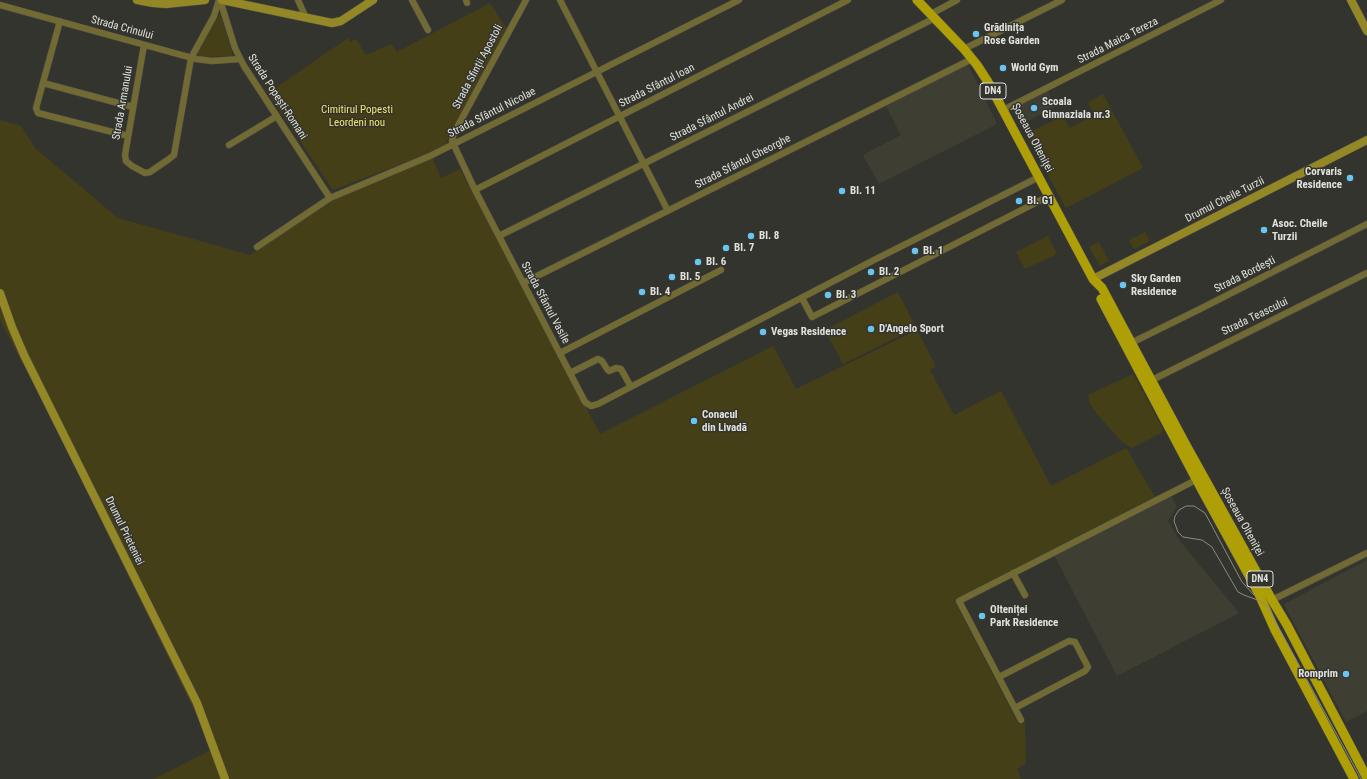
<!DOCTYPE html>
<html>
<head>
<meta charset="utf-8">
<style>
	body { margin:0 }
	canvas { display:block; background:#34342e }
</style>
</head>
<body>
<canvas width="1367" height="779"></canvas>
<script>
const ctx = document.querySelector('canvas').getContext('2d');
ctx.lineJoin = 'round';
function fillPath(path, color) { ctx.fillStyle = color; ctx.fill(path, 'evenodd'); }
const toPath = rows => new Path2D(rows.map(r => 'M' + r).join(''));
function strokePath(path, color, width, dash) { ctx.strokeStyle = color; ctx.lineWidth = width; ctx.lineCap = dash ? 'butt' : 'round'; ctx.setLineDash(dash || []); ctx.stroke(path); }
function drawText(font, color, halo, rows, align = 'center') {
  ctx.font = font + ' "Roboto Condensed",sans-serif'; ctx.lineWidth = 3; ctx.setLineDash([]); ctx.textBaseline = 'middle'; ctx.strokeStyle = halo; ctx.fillStyle = color; for (const [text, x, y, turn = 0] of rows) {
    ctx.save(); ctx.translate(x, y); ctx.rotate((+turn || 0) * Math.PI / 180); ctx.textAlign = isNaN(turn) ? turn : align; if (halo) ctx.strokeText(text, 0, 0); ctx.fillText(text, 0, 0); ctx.restore();
  }
}
const built = toPath([
	[968,65,997,124,879,184,863,155,901,135,885,104],
	[1047,90,1056,106,1021,125,1012,109],
	[1168,490,1177,506,1168,521,1180,541,1239,613,1117,676,1051,549],
	[1367,560,1367,711,1346,722,1284,604]
]);
const green = toPath([
	[490,3,507,29,445,145,430,153,333,190,266,90,277,87,348,38,350,42,356,39,366,55,392,44,397,52],
	[220,13,233,56,199,57,197,53],
	[1103,94,1143,168,1066,208,1026,134,1063,116,1070,128,1094,115,1088,103],
	[0,120,21,126,35,148,118,218,250,255,335,198,432,157,441,178,460,169,600,434,773,346,796,389,917,330,936,367,930,370,954,415,1001,391,1051,486,1126,448,1155,497,954,600,1019,725,1025,723,1026,763,1017,769,1021,779,154,779,213,749,65,446,0,320],
	[1145,232,1150,241,1134,249,1129,240],
	[1048,236,1057,254,1025,269,1016,252],
	[1099,242,1109,261,1100,266,1089,247],
	[898,292,916,328,843,364,825,330],
	[1133,374,1163,429,1161,433,1132,448,1122,442,1098,415,1090,404,1088,395]
]);
const street = toPath([
	[220,0,235,48,244,66,330,198],
	[298,0,306,18],
	[412,0,428,30],
	[466,0,467,3],
	[526,0,454,133,452,141,475,190,585,402,591,406,598,404,874,260,1039,177],
	[560,0,668,211],
	[0,5,196,59,212,61,240,59],
	[931,14,957,0],
	[60,21,36,108,38,113,128,136],
	[144,45,125,155,126,161,132,166,145,173,150,172,169,159,174,155,191,58,214,16,219,0],
	[964,49,1062,0],
	[43,83,133,107],
	[1003,110,1221,0],
	[229,145,277,116],
	[475,190,848,0],
	[499,236,935,18],
	[257,247,330,198,430,156,739,0],
	[523,283,972,59],
	[802,298,812,317,1049,196],
	[1131,343,1202,308,1367,224],
	[560,353,721,270],
	[570,373,598,359,602,361,607,369,609,371,616,368,621,369,631,387],
	[1148,382,1367,273],
	[1013,573,1025,595],
	[1270,601,1367,553],
	[999,677,1069,641,1075,642,1088,667,1085,671,1015,708],
	[1021,720,959,601,1196,480]
]);
const secondary = toPath([
	[137,0,153,3,166,4,205,0],
	[222,0,332,23,341,21,373,0],
	[1351,0,1367,31],
	[1093,279,1367,140],
	[0,293,12,327,24,355,197,703,225,779]
]);
const primary = toPath([
	[917,0,964,49,977,65,988,82,1093,279,1102,288,1186,445,1272,600,1287,625,1367,778],
	[1101,299,1203,492,1258,592,1275,630,1354,779]
]);
const tram = toPath([
	[1254,595,1242,582,1205,513,1194,506,1186,506,1179,510,1175,516,1174,521,1178,532,1183,537,1202,540,1212,547,1238,592,1244,595,1263,602,1268,608,1361,779]
]);
const markers = [
	[976,34,4,"#68c4f0"],
	[1003,68,4,"#68c4f0"],
	[1034,108,4,"#68c4f0"],
	[1350,178,4,"#68c4f0"],
	[842,191,4,"#68c4f0"],
	[1019,201,4,"#68c4f0"],
	[1264,230,4,"#68c4f0"],
	[751,236,4,"#68c4f0"],
	[726,248,4,"#68c4f0"],
	[915,251,4,"#68c4f0"],
	[698,262,4,"#68c4f0"],
	[871,272,4,"#68c4f0"],
	[672,277,4,"#68c4f0"],
	[1123,285,4,"#68c4f0"],
	[642,292,4,"#68c4f0"],
	[828,295,4,"#68c4f0"],
	[871,329,4,"#68c4f0"],
	[763,332,4,"#68c4f0"],
	[694,421,4,"#68c4f0"],
	[982,616,4,"#68c4f0"],
	[1346,674,4,"#68c4f0"]
];
const shields = [
	[993,91,26],
	[1260,579,26]
];
const shieldNames = [
	["DN4",993,91],
	["DN4",1260,579]
];
const streetNames = [
	["Strada Crinului",122,28,15],
	["Strada Maica Tereza",1118,41,-27],
	["Strada Sfinții Apostoli",478,67,-62],
	["Strada Sfântul Ioan",657,86,-27],
	["Strada Popești-Romani",277,97,57],
	["Strada Armanului",123,103,-80],
	["Strada Sfântul Nicolae",492,113,-27],
	["Strada Sfântul Andrei",712,118,-27],
	["Șoseaua Olteniței",1032,138,62],
	["Strada Sfântul Gheorghe",743,162,-27],
	["Drumul Cheile Turzii",1225,200,-27],
	["Strada Bordești",1245,275,-27],
	["Strada Sfântul Vasile",545,303,62],
	["Strada Teascului",1255,317,-26],
	["Șoseaua Olteniței",1242,522,61],
	["Drumul Prieteniei",124,531,64]
];
const poiNames = [
	["Grădinița",984,28],
	["Rose Garden",984,41],
	["World Gym",1011,68],
	["Scoala",1042,102],
	["Gimnaziala nr.3",1042,115],
	["Corvaris",1342,172,"right"],
	["Residence",1342,185,"right"],
	["Bl. 11",850,191],
	["Bl. G1",1027,201],
	["Asoc. Cheile",1272,224],
	["Turzii",1272,237],
	["Bl. 8",759,236],
	["Bl. 7",734,248],
	["Bl. 1",923,251],
	["Bl. 6",706,262],
	["Bl. 2",879,272],
	["Bl. 5",680,277],
	["Sky Garden",1131,279],
	["Residence",1131,292],
	["Bl. 4",650,292],
	["Bl. 3",836,295],
	["D'Angelo Sport",879,329],
	["Vegas Residence",771,332],
	["Conacul",702,415],
	["din Livadă",702,428],
	["Olteniței",990,610],
	["Park Residence",990,623],
	["Romprim",1338,674,"right"]
];
const parkNames = [
	["Cimitirul Popesti",357,110],
	["Leordeni nou",357,123]
];
fillPath(built, '#3f3e32');
fillPath(green, '#443f16');
strokePath(street, '#50504a', 7);
strokePath(secondary, '#50504a', 9);
strokePath(primary, '#50504a', 10);
strokePath(street, '#716a33', 6);
strokePath(secondary, '#948826', 8);
strokePath(primary, '#af9f06', 9);
strokePath(tram, '#8a8a85', 1);
for (const [x, y, r, color] of markers) { const dot = new Path2D(); dot.arc(x, y, r, 0, 2 * Math.PI); ctx.fillStyle = color; ctx.fill(dot); strokePath(dot, '#34342e', 1.5); }
for (const [x, y, w] of shields) { const box = new Path2D(); box.roundRect(x - w / 2, y - 8, w, 16, 3); ctx.fillStyle = '#34342e'; ctx.fill(box); strokePath(box, '#e0e0dc', 1); }
drawText('bold 10px', '#e0e0dc', null, shieldNames);
drawText('11px', '#e0e0dc', '#34342e', streetNames);
drawText('bold 11px', '#e0e0dc', '#34342e', poiNames, 'left');
drawText('11px', '#f4e56e', '#34342e', parkNames);
</script>
</body>
</html>
